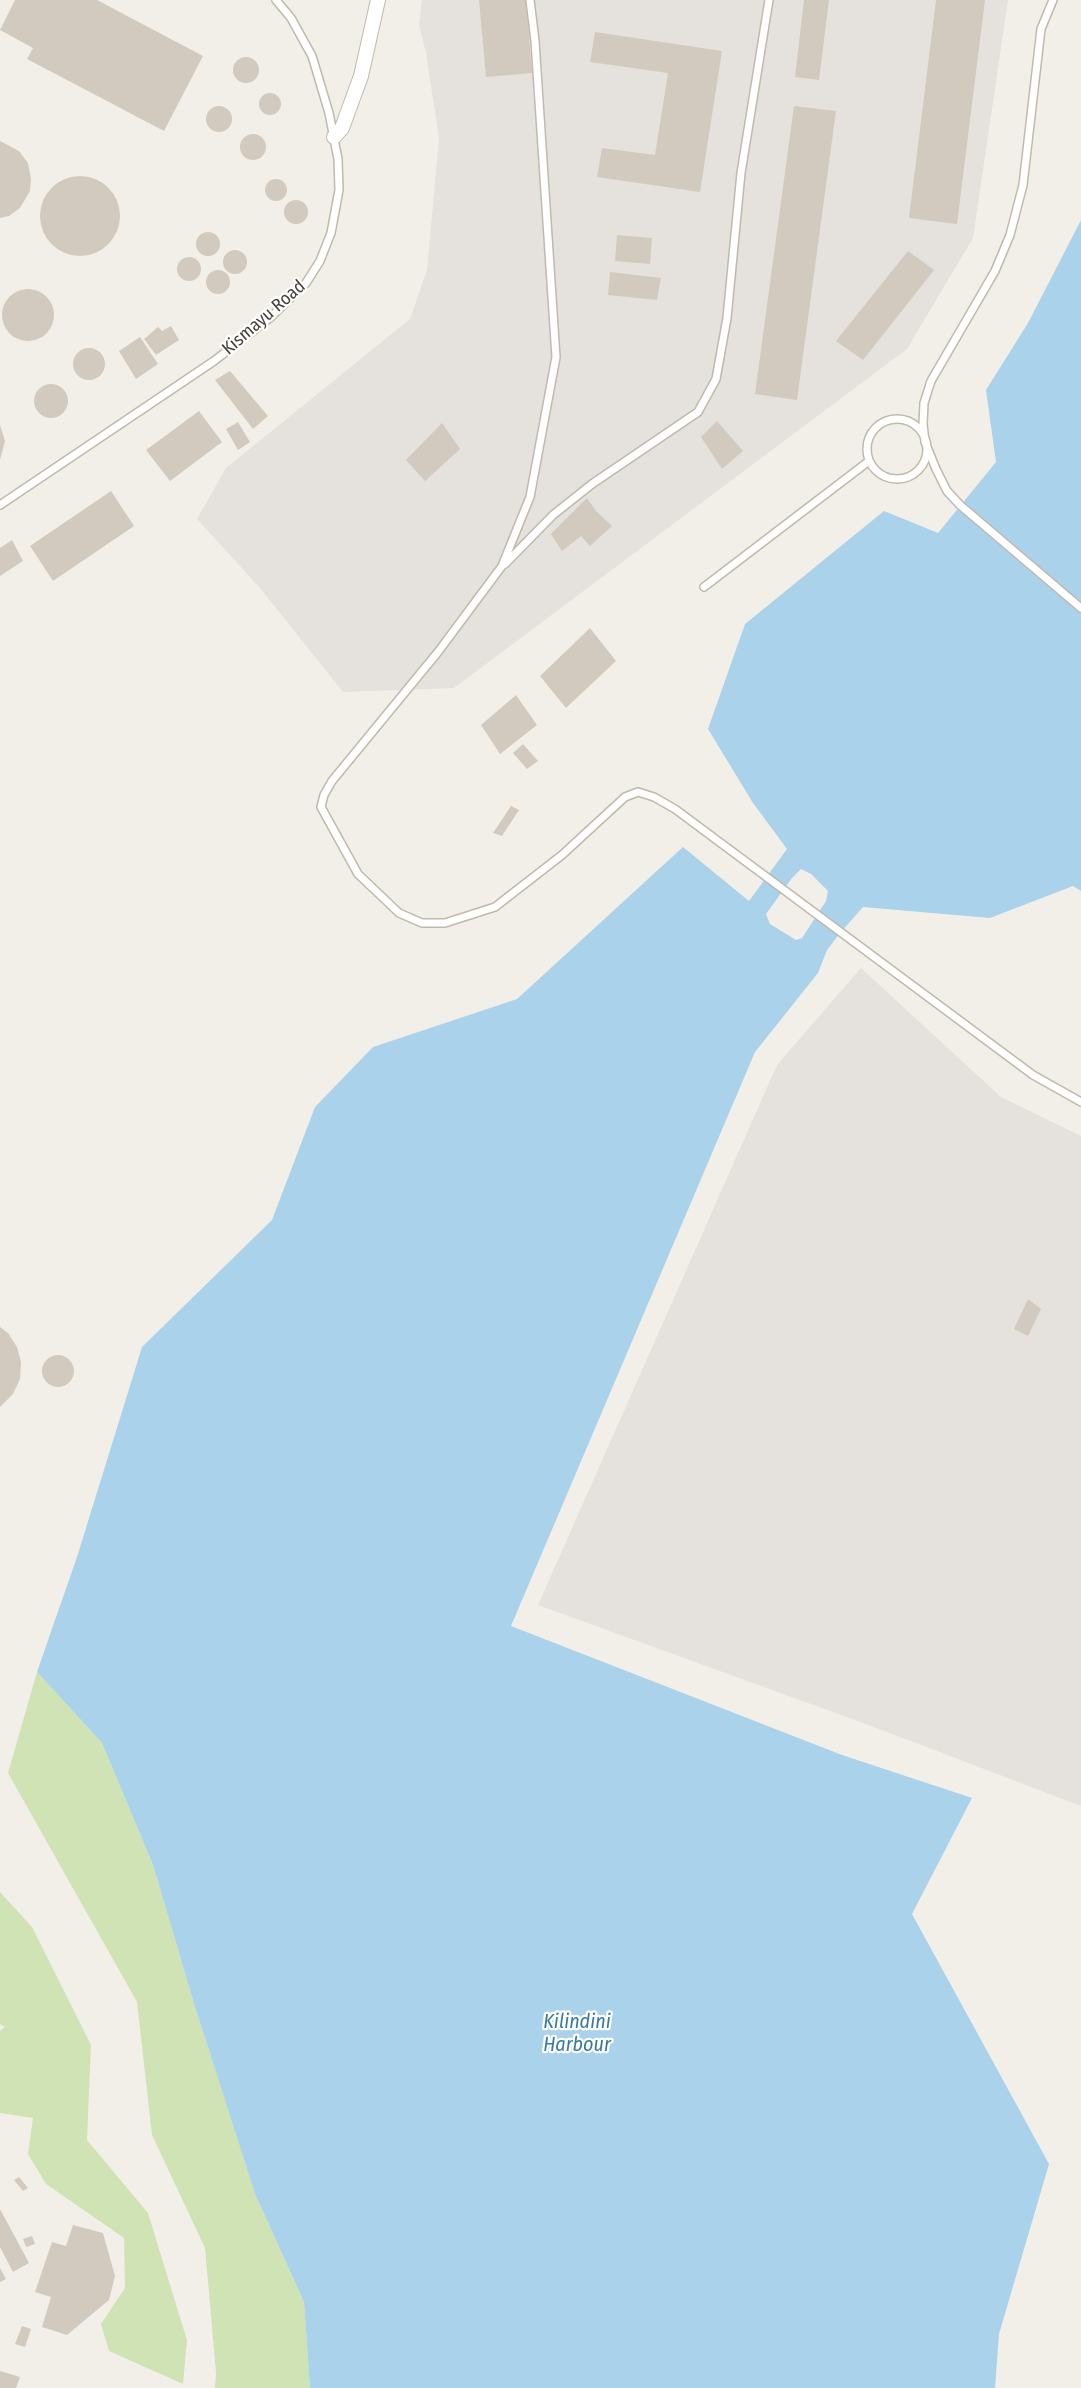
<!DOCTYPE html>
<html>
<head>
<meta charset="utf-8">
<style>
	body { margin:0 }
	canvas { display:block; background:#f2efe8 }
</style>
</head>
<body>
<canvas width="1081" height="2388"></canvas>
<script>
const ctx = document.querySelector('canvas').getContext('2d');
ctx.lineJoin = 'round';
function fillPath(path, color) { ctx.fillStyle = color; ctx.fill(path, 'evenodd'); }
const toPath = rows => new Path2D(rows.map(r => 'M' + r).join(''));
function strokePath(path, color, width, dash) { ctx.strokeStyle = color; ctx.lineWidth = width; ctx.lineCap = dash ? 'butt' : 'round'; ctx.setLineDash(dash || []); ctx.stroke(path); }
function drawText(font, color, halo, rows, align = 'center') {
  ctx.font = font + ' "Fira Sans Condensed",sans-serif'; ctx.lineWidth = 4.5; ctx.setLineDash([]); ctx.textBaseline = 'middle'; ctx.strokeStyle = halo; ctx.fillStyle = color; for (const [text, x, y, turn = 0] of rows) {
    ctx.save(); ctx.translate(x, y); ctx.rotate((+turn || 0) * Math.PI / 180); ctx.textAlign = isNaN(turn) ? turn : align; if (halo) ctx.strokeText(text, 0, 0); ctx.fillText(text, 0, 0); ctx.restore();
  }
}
const industrial = toPath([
	[422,0,1008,0,973,238,907,349,454,688,343,692,260,588,197,519,226,468,410,319,427,270,439,138,426,53,419,25],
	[861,968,1001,1097,1081,1136,1081,1806,874,1727,538,1605,777,1065]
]);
const green = toPath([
	[37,1672,102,1743,153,1865,195,2007,255,2194,304,2302,310,2388,215,2388,216,2373,205,2248,152,2135,137,2002,8,1773],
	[0,1892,32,1927,91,2045,87,2140,148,2213,187,2340,183,2384,109,2351,101,2324,125,2288,124,2238,46,2184,28,2154,33,2118,0,2113,0,2031,5,2027,0,2024]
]);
const water = toPath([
	[1081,220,1081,891,1073,886,990,918,863,907,840,933,827,950,818,973,755,1052,511,1626,842,1755,972,1798,912,1914,1049,2164,999,2334,995,2388,310,2388,304,2302,255,2194,195,2007,153,1865,102,1743,37,1672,77,1557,142,1347,272,1220,315,1107,373,1047,517,999,683,847,749,901,787,849,753,803,708,729,745,624,884,511,938,533,996,462,986,390,1028,323],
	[801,869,811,874,828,891,826,901,802,938,796,940,770,924,766,914,792,878]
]);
const building = toPath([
	[15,0,97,0,203,56,164,131,27,59,33,48,0,30],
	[479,0,526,0,532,73,486,77],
	[804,0,829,0,819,80,795,77],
	[936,0,985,0,957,224,909,218],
	[595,32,722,51,700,192,597,177,602,148,655,155,668,73,590,62],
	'233 70a13 13 0 1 1 26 0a13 13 0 1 1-26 0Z',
	'259 104a11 11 0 1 1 22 0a11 11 0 1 1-22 0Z',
	'206 119a13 13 0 1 1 26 0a13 13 0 1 1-26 0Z',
	[794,106,836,111,797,400,755,394],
	'240 147a13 13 0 1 1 26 0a13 13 0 1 1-26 0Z',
	[0,141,19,151,28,163,31,179,30,191,20,208,9,216,0,218],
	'40 216a40 40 0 1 1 80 0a40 40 0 1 1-80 0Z',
	'265 190a11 11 0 1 1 22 0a11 11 0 1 1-22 0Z',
	'284 212a12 12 0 1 1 24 0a12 12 0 1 1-24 0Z',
	'196 244a12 12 0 1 1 24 0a12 12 0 1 1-24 0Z',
	[617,235,652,238,650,264,615,261],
	'223 262a12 12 0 1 1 24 0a12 12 0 1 1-24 0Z',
	[908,251,934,270,863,360,836,341],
	'177 269a12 12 0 1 1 24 0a12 12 0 1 1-24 0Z',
	'206 282a12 12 0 1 1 24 0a12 12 0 1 1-24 0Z',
	[610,272,661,278,657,300,608,295],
	'2 315a26 26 0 1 1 52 0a26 26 0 1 1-52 0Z',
	[171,326,179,340,156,355,144,339,158,327,162,331],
	[140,337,158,364,136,379,119,351],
	'73 364a16 16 0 1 1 32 0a16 16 0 1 1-32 0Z',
	[230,371,268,416,253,429,215,380],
	'34 401a17 17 0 1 1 34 0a17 17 0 1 1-34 0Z',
	[199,411,222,442,170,481,146,450],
	[717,421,743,451,722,469,701,437],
	[238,422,250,442,238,450,226,429],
	[442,423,460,449,425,481,406,460],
	[0,425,5,441,0,460],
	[111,491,134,526,53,581,30,546],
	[587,498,596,511,612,526,590,546,581,536,562,551,551,534],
	[12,540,23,561,0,576,0,548],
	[590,628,616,661,566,708,540,676],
	[516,695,537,725,500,754,481,725],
	[523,744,538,761,527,769,513,753],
	[511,806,519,810,502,836,493,833],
	[1028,1299,1041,1309,1028,1336,1014,1329],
	[0,1327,8,1333,17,1347,21,1362,20,1379,13,1394,0,1407],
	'42 1371a16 16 0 1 1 32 0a16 16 0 1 1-32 0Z',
	[19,2177,28,2188,23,2191,14,2180],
	[0,2209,29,2263,13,2272,0,2247],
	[73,2225,103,2233,115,2276,109,2300,67,2335,42,2327,51,2297,35,2292,52,2242,66,2246],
	[32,2236,35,2244,26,2247,23,2239],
	[0,2268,6,2279,0,2282],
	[22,2326,31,2329,25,2347,15,2344],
	[0,2371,20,2377,16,2388,0,2388]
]);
const service = toPath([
	[530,0,535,41,556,357,530,497,502,566,438,652,332,781,324,795,321,807,358,874,399,913,422,923,445,923,495,907,562,855,625,797,638,792,654,797,675,809,1033,1075,1081,1102],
	[1053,0,1041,29,1023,185,1010,235,995,271,931,381,924,403,923,424,925,442,936,469,947,491,960,505,1081,608],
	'867 449a30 30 0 1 1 60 0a30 30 0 1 1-60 0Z',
	[0,505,214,361,271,317,306,283,320,261,331,233,339,190,338,159,329,113,312,56,291,18,276,0],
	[505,564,553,515,592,484,698,412,716,379,727,318,741,173,769,0],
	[704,587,869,461]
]);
const minor = toPath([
	[334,137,342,128,361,76,378,0]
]);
const streetNames = [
	["Kismayu Road",264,318,-41]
];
const waterNames = [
	["Kilindini",577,2022],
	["Harbour",577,2045]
];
fillPath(industrial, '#e5e1dd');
fillPath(green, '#d0e3b5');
fillPath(water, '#aad2ea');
fillPath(building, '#d3cabf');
strokePath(service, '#c0b9ae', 10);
strokePath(minor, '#c0b9ae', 16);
strokePath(service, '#fff', 7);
strokePath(minor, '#fff', 14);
drawText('18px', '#453f37', '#fff', streetNames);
drawText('italic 20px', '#3879a0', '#fff', waterNames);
</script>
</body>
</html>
